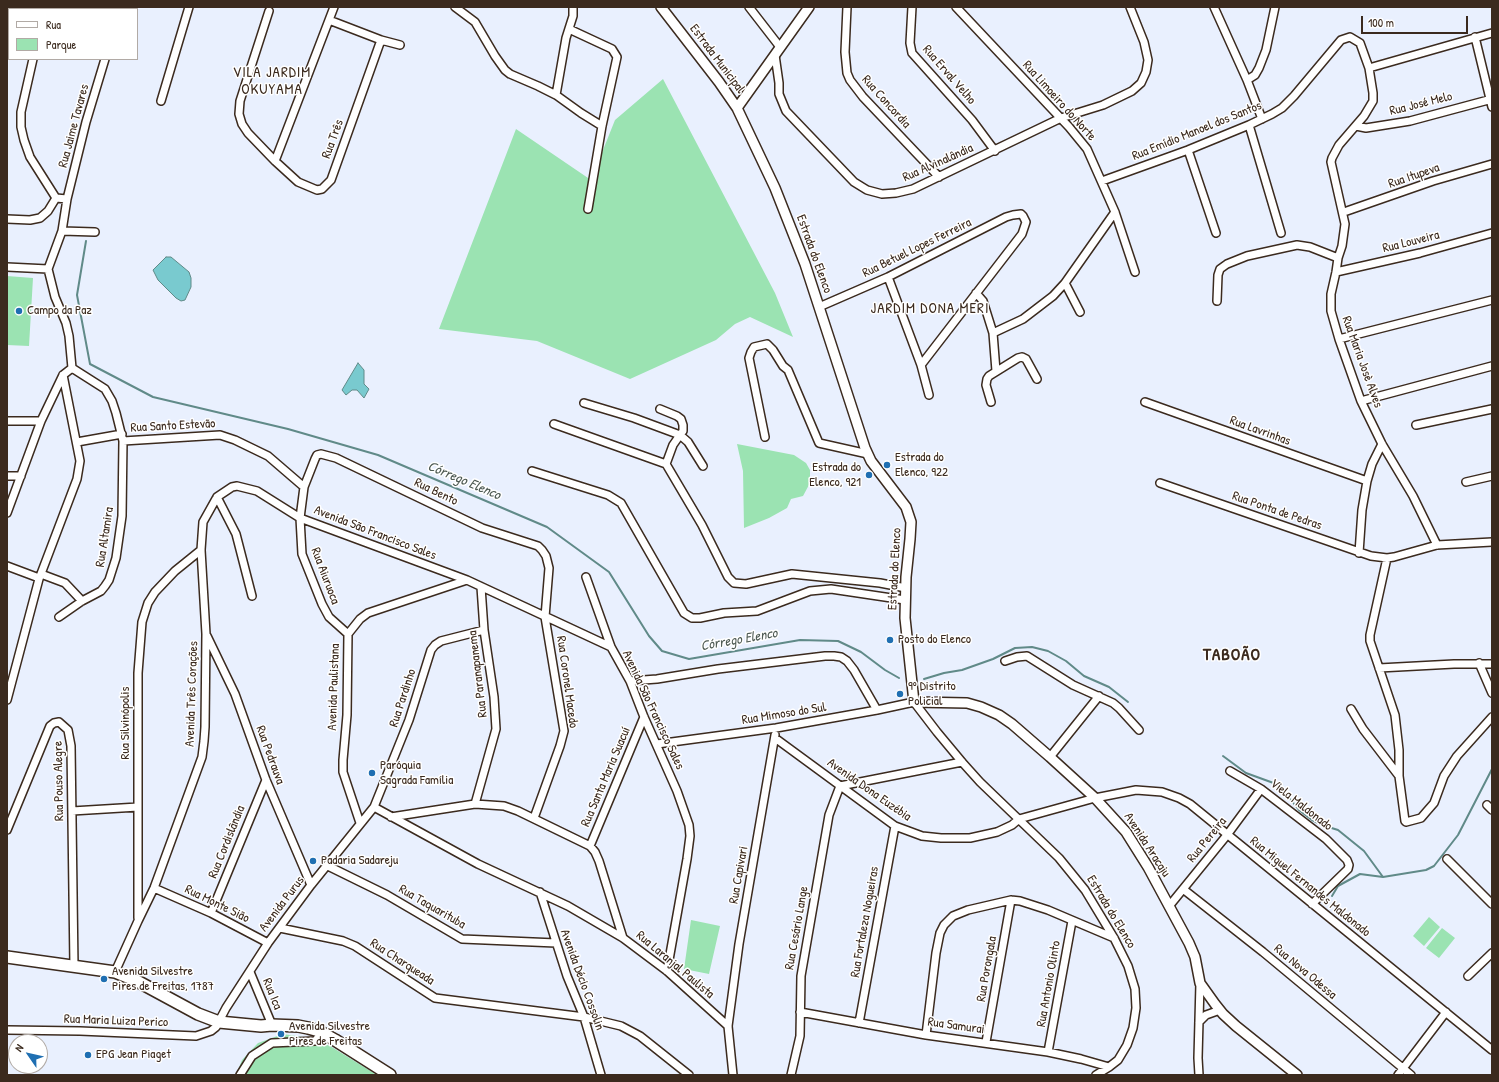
<!DOCTYPE html>
<html>
<head>
<meta charset="utf-8">
<style>
	body { margin:0 }
	#map { position:relative; width:1499px; height:1082px; overflow:hidden; background:#e9f0fe; font-family:"Patrick Hand",sans-serif }
	canvas { display:block }
	.frame { position:absolute; inset:0; border:8px solid #3b2a1e; pointer-events:none }
	.legend { position:absolute; left:8px; top:8px; width:130px; height:52px; box-sizing:border-box; background:#fff; border:1px solid #b1aaa5; margin:0; padding:5px 7px; list-style:none; font-size:12px; color:#3b2a1e }
	.legend li { display:flex; align-items:center; gap:8px; height:20px }
	.legend b { width:20px; border:1px solid #b1aaa5 }
	.north { position:absolute; left:8px; top:1034px; width:40px; height:40px; box-sizing:border-box; background:#fff; border:1px solid #b1aaa5; border-radius:50%; rotate:304deg; font-size:11px; font-weight:700; line-height:16px; text-align:center; color:#3b2a1e }
	.north::after { content:''; display:block; margin:auto; width:14px; height:18px; background:#1f6fb2; clip-path:polygon(50% 0,100% 100%,50% 72%,0 100%) }
	.scale { position:absolute; left:1361px; top:16px; width:107px; height:18px; box-sizing:border-box; border:2px solid #3b2a1e; border-top:0; padding-left:5px; font-size:12px; line-height:14px; white-space:nowrap; color:#3b2a1e; -webkit-text-stroke:3px #fff; paint-order:stroke }
</style>
</head>
<body>
<div id="map">
<canvas width="1499" height="1082"></canvas>
<div class="frame"></div>
<ul class="legend">
<li><b style="height:5px;background:#fff"></b>Rua</li>
<li><b style="height:11px;background:#9be3b2"></b>Parque</li>
</ul>
<div class="north">N</div>
<div class="scale">100 m</div>
</div>
<script>
const ctx = document.querySelector('canvas').getContext('2d');
ctx.lineJoin = 'round';
function fillPath(path, color) { ctx.fillStyle = color; ctx.fill(path, 'evenodd'); }
const toPath = rows => new Path2D(rows.map(r => 'M' + r).join(''));
function strokePath(path, color, width, dash) { ctx.strokeStyle = color; ctx.lineWidth = width; ctx.lineCap = dash ? 'butt' : 'round'; ctx.setLineDash(dash || []); ctx.stroke(path); }
function drawText(font, color, halo, rows, align = 'center') {
  ctx.font = font + ' "Patrick Hand",sans-serif'; ctx.lineWidth = 3; ctx.setLineDash([]); ctx.textBaseline = 'middle'; ctx.strokeStyle = halo; ctx.fillStyle = color; for (const [text, x, y, turn = 0] of rows) {
    ctx.save(); ctx.translate(x, y); ctx.rotate((+turn || 0) * Math.PI / 180); ctx.textAlign = isNaN(turn) ? turn : align; if (halo) ctx.strokeText(text, 0, 0); ctx.fillText(text, 0, 0); ctx.restore();
  }
}
const green = toPath([
	[663,79,775,293,793,337,750,317,735,324,716,340,630,379,537,341,439,329,516,129,591,180,615,120],
	[7,276,33,278,29,346,7,345],
	[737,444,794,455,806,463,810,470,810,483,803,496,791,499,787,508,769,518,744,528,743,471],
	[1429,917,1440,927,1424,946,1413,936],
	[691,920,720,926,709,974,684,969],
	[1442,928,1455,938,1439,958,1426,948],
	[283,1034,309,1038,330,1046,377,1075,236,1075,242,1060,258,1043]
]);
const water = toPath([
	[166,257,171,257,189,272,191,278,191,287,185,300,181,301,176,298,158,280,153,270,166,257],
	[358,363,364,370,364,384,369,389,364,398,357,390,352,390,346,395,342,390,358,363]
]);
const stream = toPath([
	[86,241,77,295,90,364,153,397,288,429,378,455,547,527,609,572,649,636,662,651,689,659,800,640,838,641,861,652,885,670,899,678],
	[924,679,944,673,962,670,993,659,1015,648,1032,647,1048,651,1066,661,1084,676,1109,687,1128,702],
	[1223,756,1246,773,1279,785,1299,810,1312,820,1322,825,1338,830,1364,851,1383,877],
	[1332,896,1338,886,1360,874,1383,877,1426,870,1434,866,1458,835,1492,769]
]);
const minor = toPath([
	[455,7,475,22,495,56,505,70,510,74,538,86,556,95,581,113,602,126],
	[749,7,780,47],
	[847,7,845,52,847,73,850,80,863,97,939,177],
	[912,7,910,43,912,53,972,120,995,151],
	[956,7,1069,127,1087,149,1115,212,1135,272],
	[1214,7,1247,80,1262,119],
	[46,9,47,7],
	[119,9,120,7],
	[269,11,240,101,239,114,242,124,248,133,275,161,298,182,317,190,322,189,331,180,381,40],
	[329,20,381,40,400,45],
	[569,29,612,49,617,57,602,126,588,209],
	[7,37,9,39],
	[1475,37,1492,107],
	[775,55,779,83,779,94,786,111,854,182,867,190,882,194,896,193,913,189,1061,118,1103,105,1132,91,1141,83,1146,72,1148,60,1144,42,1130,7],
	[33,59,21,112,21,127,24,140,30,157,56,198,67,199],
	[1369,68,1492,33],
	[1247,80,1255,75,1259,68,1266,50,1275,7],
	[556,95,566,38,573,16,573,7],
	[161,101,189,7],
	[1249,125,1281,233],
	[1356,126,1366,128,1410,121,1492,99],
	[1188,150,1216,233],
	[275,161,334,7],
	[1102,181,1188,150,1249,125,1272,114,1282,108,1294,96,1341,40,1350,37,1360,43,1369,68,1373,93,1373,101,1364,116,1339,145,1332,158,1331,162,1345,224,1342,246,1338,258,1336,272,1331,294,1331,311,1339,339,1361,401,1382,444,1413,496,1437,545],
	[1344,212,1433,181,1492,164],
	[7,219,30,220,40,218,48,211,56,198],
	[62,231,95,232],
	[7,267,48,269],
	[1336,272,1420,253,1492,233],
	[888,277,921,365,929,395],
	[1065,283,1080,312],
	[976,293,983,301,993,333,996,371],
	[1217,301,1218,275,1220,269,1227,264,1247,256,1297,245,1310,247,1338,258],
	[819,307,888,277,1006,217,1013,215,1021,214,1023,216,1026,222,1022,234,921,365],
	[993,333,1023,319,1053,296,1065,283,1115,212],
	[1339,339,1492,300],
	[1361,401,1492,366],
	[991,402,986,385,987,379,989,376,1018,358,1022,357,1026,359,1037,379],
	[1145,402,1367,481],
	[584,403,634,418,680,435,673,445,666,464,702,525,728,577,734,583,746,584,792,574,880,583,906,588],
	[660,409,677,416,681,419,683,425,683,431,680,435,688,442,703,466],
	[7,421,41,421],
	[554,424,666,464],
	[1416,425,1492,409],
	[765,437,749,358,751,352,754,347,767,344,773,350,783,366,788,370,819,443,868,454],
	[123,441,220,435,235,440,268,456,304,487],
	[77,442,122,434],
	[532,471,608,495,621,503,684,613,692,618,700,618,724,613,757,611,810,591,831,589,905,600],
	[7,476,21,476],
	[1466,482,1492,476],
	[1160,483,1371,556,1387,558,1394,557,1437,545,1492,542],
	[217,497,236,534,252,596],
	[7,513,41,421,63,375,72,368],
	[1359,553,1362,510,1367,481,1372,464,1382,444],
	[1387,558,1370,635,1370,641,1395,715,1399,750,1399,776],
	[7,566,39,578],
	[41,574,65,583,82,601],
	[586,577,611,647],
	[59,617,82,601,101,591,105,586,109,580,116,558,122,516,123,441,116,413,112,401,105,389,72,368,69,336,66,323,55,297,48,269,62,231,67,199,86,122,105,59],
	[348,634,329,617,322,604,302,554,300,518,304,487,315,459,317,455,321,454,336,458,482,528,538,546,542,550,546,556,549,568,545,617,564,731,560,746,534,818],
	[207,636,235,694,266,780,311,885],
	[1005,661,1017,657,1027,656,1073,685,1113,703,1119,708,1139,730],
	[1479,663,1492,693],
	[1379,668,1454,664,1492,664],
	[630,681,657,679,718,669,825,656,834,656,841,657,847,661,854,670,877,710],
	[7,700,39,579,77,479,80,461,63,375],
	[1351,709,1363,729,1399,776,1405,821,1406,822,1421,818,1427,811,1434,803,1444,776,1457,756,1492,717],
	[775,738,895,826,922,836,941,838,970,838,997,832,1012,825,1019,819,1095,798,1136,790,1162,792,1179,798,1190,804,1492,1050],
	[657,744,776,728,877,710,914,702,937,732,962,762,980,782,1059,858,1085,890,1114,938,1128,966,1135,989,1136,1008,1133,1028,1127,1045,1118,1060,1109,1067,1096,1075],
	[1050,757,1099,696],
	[1230,771,1261,789,1326,839,1347,860,1349,865,1348,869,1312,904],
	[475,804,496,729,494,697,484,630,481,587],
	[1487,805,1492,810],
	[374,807,478,864,568,906,623,938,667,971,728,1026],
	[72,811,138,807],
	[391,817,475,804,504,806,518,811,590,846,595,852,599,861,623,938],
	[360,823,343,772,343,760,347,715,348,634,360,619,368,613,467,580],
	[7,830,50,726,54,723,59,722,68,730,71,746,74,967],
	[590,846,644,717],
	[1447,859,1492,904],
	[328,866,387,895,462,939,556,943],
	[154,888,211,913,268,943],
	[1183,889,1263,952,1411,1075],
	[540,892,567,976,584,1017,601,1075],
	[1170,905,1227,835,1261,789],
	[211,913,266,780],
	[138,918,138,673,142,622,148,603,155,592,175,571,201,550],
	[280,928,343,941,355,946,435,998,584,1017,621,1026,640,1036,689,1075],
	[115,972,138,921,154,888,202,757,204,741,205,727,206,634,201,550,203,522,217,497,232,487,237,486,257,491,300,518,467,580,611,647,630,681,644,717,677,791,689,825,690,836,687,859,667,971],
	[250,972,272,1025],
	[1468,976,1492,953],
	[800,1012,926,1035,1048,1052,1081,1059,1109,1067],
	[1199,1022,1206,1015,1220,1010],
	[859,1023,895,826],
	[7,1030,80,1031,196,1036,211,1031,216,1027,226,1008,268,943,311,885,374,807,409,720,431,650,435,645,441,641,484,630],
	[926,1035,936,953,940,933,944,925,953,916,968,910,1011,900,1020,901,1048,910,1114,938],
	[986,1042,1011,900],
	[1048,1052,1072,921],
	[240,1075,252,1056,272,1043,315,1041,322,1033],
	[733,1075,728,1026,739,944,775,735],
	[791,1075,800,1036,801,976,829,815,840,786,962,762],
	[1199,1075,1198,1058,1200,983],
	[1398,1075,1446,1012]
]);
const tertiary = toPath([
	[661,7,719,82,737,108,775,188,805,264,865,448,871,461,906,507,911,522,910,539,906,577,905,618,914,702,967,703,981,707,999,715,1012,724,1050,757,1095,798,1126,832,1148,867,1189,943,1195,957,1200,983,1215,1004,1223,1014,1236,1026,1297,1075],
	[737,108,809,7]
]);
const secondary = toPath([
	[7,957,115,972,137,981,198,1014,219,1022,261,1026,272,1025,298,1026,308,1028,319,1031,335,1040,390,1075]
]);
const markers = [
	[19,311,4,"#1f6fb2"],
	[887,465,4,"#1f6fb2"],
	[869,475,4,"#1f6fb2"],
	[890,640,4,"#1f6fb2"],
	[900,694,4,"#1f6fb2"],
	[372,773,4,"#1f6fb2"],
	[313,861,4,"#1f6fb2"],
	[104,979,4,"#1f6fb2"],
	[281,1034,4,"#1f6fb2"],
	[88,1055,4,"#1f6fb2"]
];
const streetNames = [
	["Estrada Municipal",717,59,53],
	["Rua Erval Velho",949,75,49],
	["Rua Limoeiro do Norte",1059,101,48],
	["Rua Concordia",886,102,48],
	["Rua José Melo",1421,104,-14],
	["Rua Jaime Tavares",74,126,-75],
	["Rua Emídio Manoel dos Santos",1197,131,-22],
	["Rua Três",333,139,-70],
	["Rua Alvinalândia",938,163,-24],
	["Rua Itupeva",1414,176,-19],
	["Rua Louveira",1411,242,-14],
	["Rua Betuel Lopes Ferreira",917,248,-26],
	["Estrada do Elenco",814,254,70],
	["Rua Maria Josè Alves",1362,362,70],
	["Rua Santo Estevão",173,426,-3],
	["Rua Lavrinhas",1260,431,20],
	["Rua Bento",436,492,26],
	["Rua Ponta de Pedras",1277,511,19],
	["Avenida São Francisco Sales",375,533,21],
	["Rua Altamira",105,537,-81],
	["Estrada do Elenco",895,569,-87],
	["Rua Aiuruoca",325,576,69],
	["Rua Paranapanema",478,674,-97],
	["Rua Coronel Macedo",567,682,82],
	["Avenida Paulistana",334,687,-88],
	["Avenida Três Corações",192,694,-88],
	["Rua Pardinho",403,698,-72],
	["Avenida São Francisco Sales",653,710,65],
	["Rua Mimoso do Sul",784,714,-9],
	["Rua Silvinópolis",126,723,-90],
	["Rua Pedrauva",270,755,70],
	["Rua Santa Maria Suacuí",606,777,-67],
	["Rua Pouso Alegre",59,781,-91],
	["Avenida Dona Euzébia",869,790,35],
	["Viela Maldonado",1301,805,38],
	["Rua Pereira",1207,840,-51],
	["Rua Cordislândia",227,842,-68],
	["Avenida Aracaju",1147,845,57],
	["Rua Capivari",739,875,-80],
	["Rua Miguel Fernandes Maldonado",1310,887,39],
	["Rua Monte Sião",217,904,26],
	["Avenida Purus",282,904,-53],
	["Rua Taquarituba",432,907,30],
	["Estrada do Elenco",1111,912,59],
	["Rua Fortaleza Nogueiras",865,922,-80],
	["Rua Cesário Lange",797,928,-80],
	["Rua Charqueada",402,962,33],
	["Rua Laranjal Paulista",675,965,40],
	["Rua Porongala",987,969,-80],
	["Rua Nova Odessa",1305,972,40],
	["Avenida Décio Cossolin",582,980,70],
	["Rua Antonio Olinto",1049,984,-80],
	["Rua Ica",272,994,68],
	["Rua Maria Luiza Perico",116,1021,2],
	["Rua Samurai",956,1026,8]
];
const poiNames = [
	["Campo da Paz",27,311],
	["Estrada do",895,458],
	["Elenco, 922",895,473],
	["Estrada do",861,468,"right"],
	["Elenco, 921",861,483,"right"],
	["Posto do Elenco",898,640],
	["9º Distrito",908,687],
	["Policial",908,702],
	["Paróquia",380,766],
	["Sagrada Família",380,781],
	["Padaria Sadareju",321,861],
	["Avenida Silvestre",112,972],
	["Pires de Freitas, 1787",112,987],
	["Avenida Silvestre",289,1027],
	["Pires de Freitas",289,1042],
	["EPG Jean Piaget",96,1055]
];
const waterNames = [
	["Córrego Elenco",464,481,23],
	["Córrego Elenco",739,640,-10]
];
const quarterNames = [
	["VILA JARDIM",272,73],
	["OKUYAMA",272,90],
	["JARDIM DONA MERI",930,309]
];
const districtNames = [
	["TABOÃO",1232,655]
];
fillPath(green, '#9be3b2');
fillPath(water, '#79cacf');
strokePath(water, '#608a88', 1);
strokePath(stream, '#608a88', 2);
strokePath(minor, '#3b2a1e', 10);
strokePath(tertiary, '#3b2a1e', 12);
strokePath(secondary, '#3b2a1e', 14);
strokePath(minor, '#fff', 7);
strokePath(tertiary, '#fff', 9);
strokePath(secondary, '#fff', 11);
for (const [x, y, r, color] of markers) { const dot = new Path2D(); dot.arc(x, y, r, 0, 2 * Math.PI); ctx.fillStyle = color; ctx.fill(dot); strokePath(dot, '#fff', 1.5); }
drawText('13px', '#3b2a1e', '#fff', streetNames);
drawText('13px', '#3b2a1e', '#fff', poiNames, 'left');
drawText('italic 14px', '#4e5a53', '#fff', waterNames);
ctx.letterSpacing = '1px';
drawText('15px', '#3b2a1e', '#fff', quarterNames);
ctx.letterSpacing = '0px';
ctx.letterSpacing = '1px';
drawText('bold 17px', '#3b2a1e', '#fff', districtNames);
ctx.letterSpacing = '0px';
</script>
</body>
</html>
